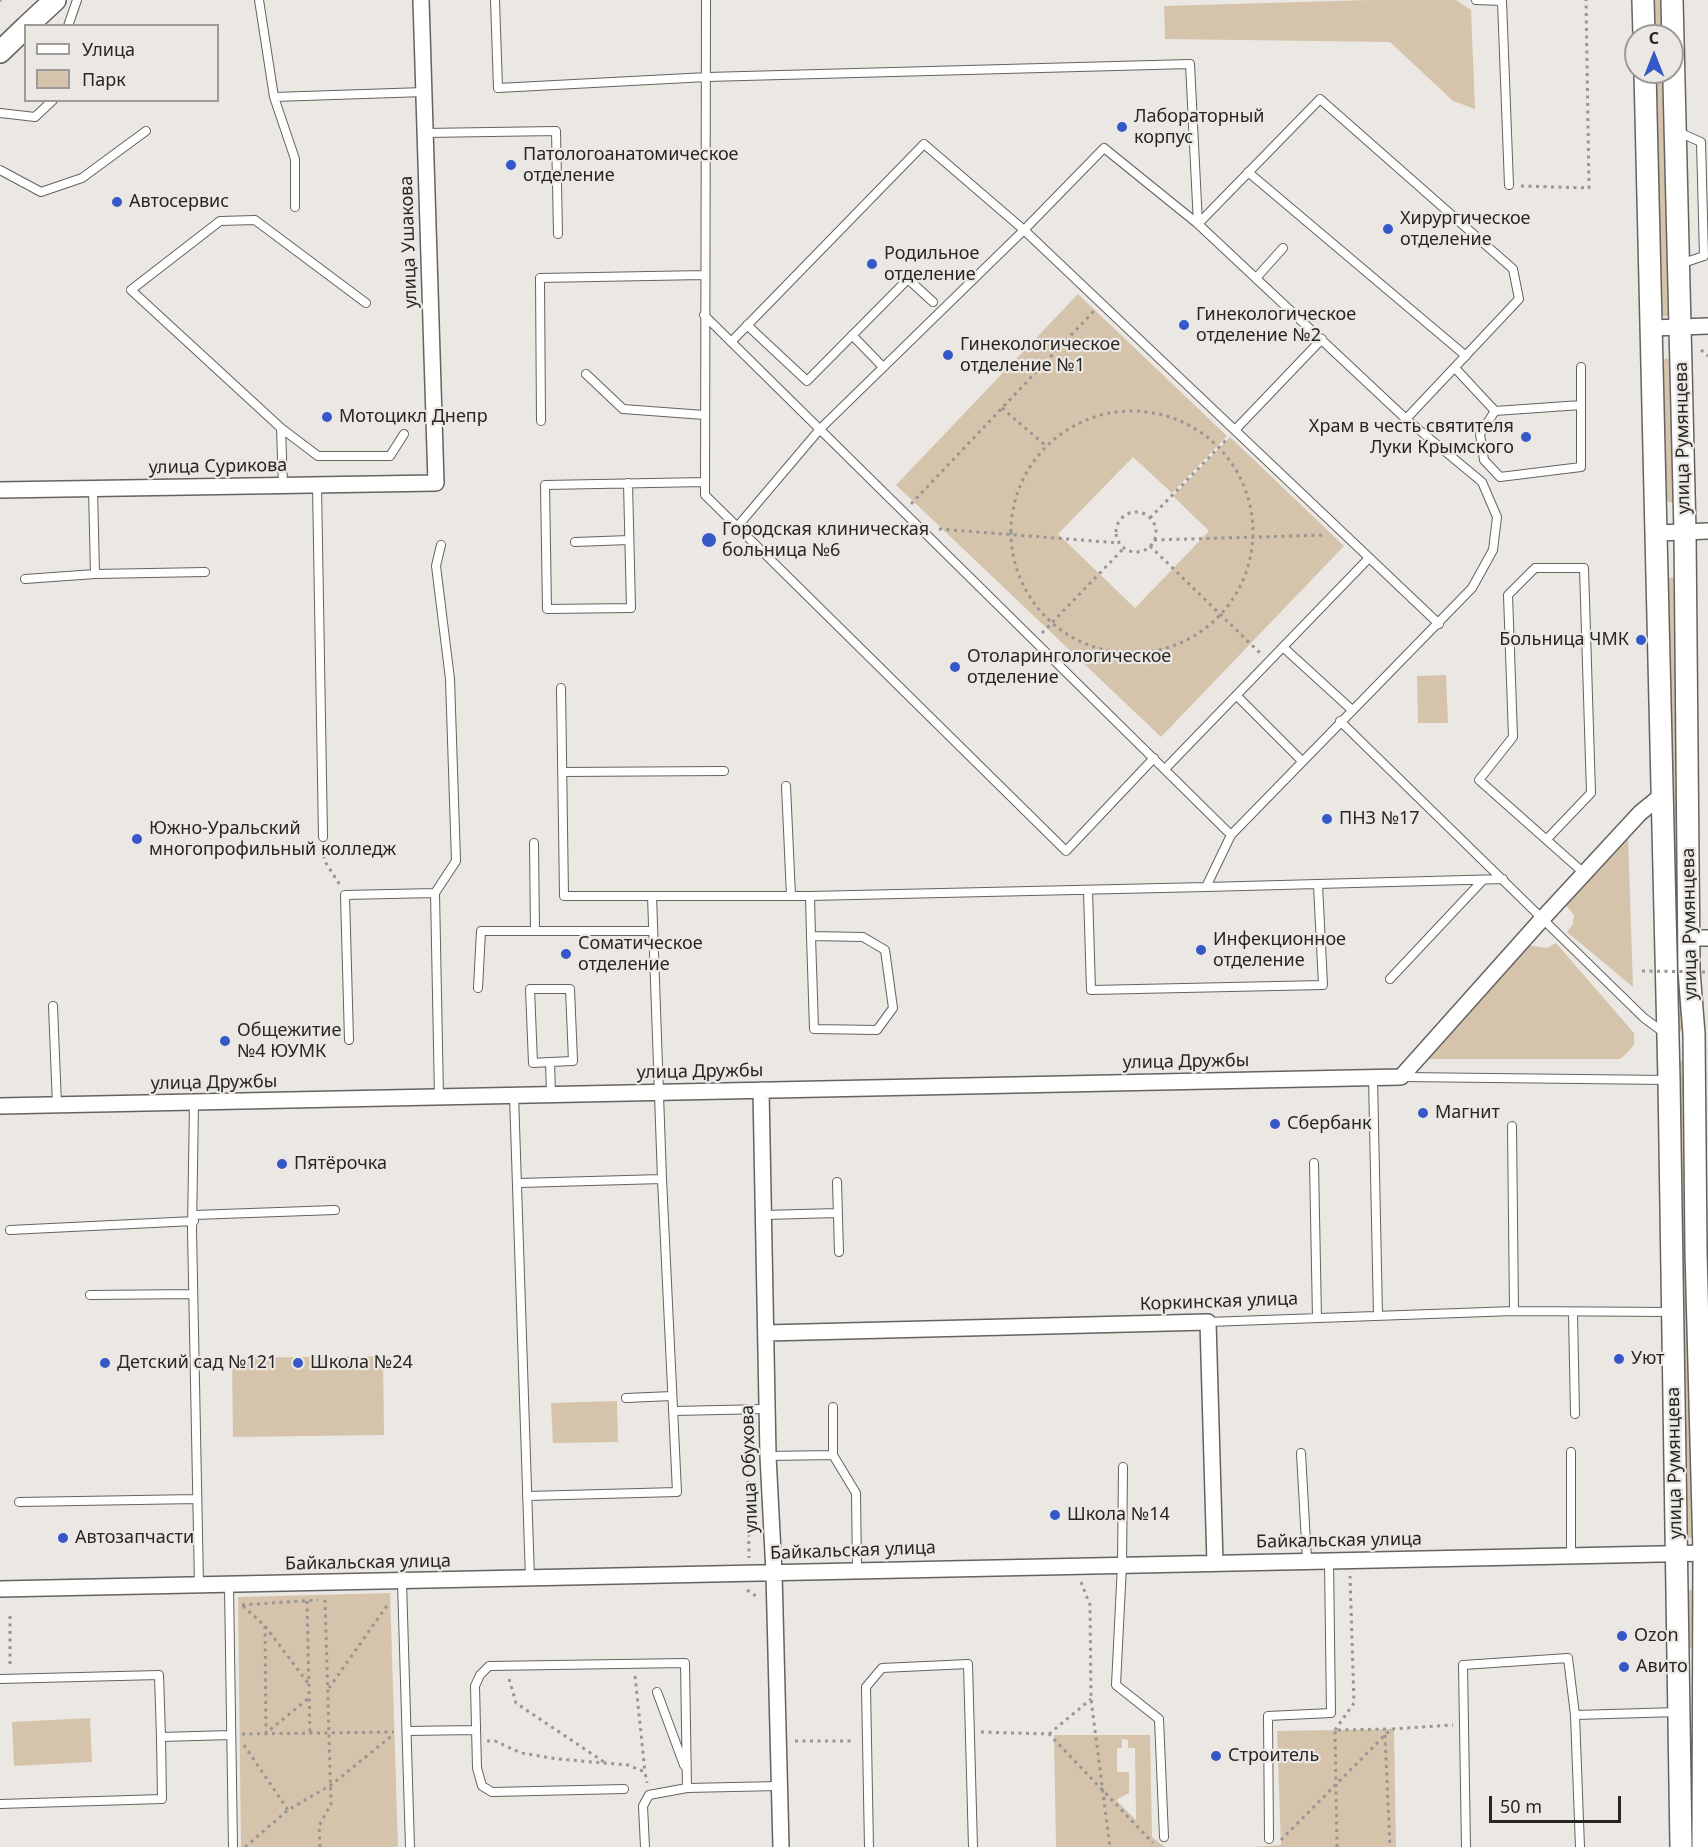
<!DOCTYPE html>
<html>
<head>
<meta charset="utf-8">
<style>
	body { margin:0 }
	#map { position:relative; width:1708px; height:1847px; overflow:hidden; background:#ebe8e4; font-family:"Noto Sans",sans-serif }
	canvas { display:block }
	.legend { position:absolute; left:24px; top:24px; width:195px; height:78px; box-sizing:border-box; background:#ebe8e4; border:2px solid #9d9a97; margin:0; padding:8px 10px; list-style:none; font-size:18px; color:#272624 }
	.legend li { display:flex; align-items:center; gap:12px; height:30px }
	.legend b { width:30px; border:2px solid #9d9a97 }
	.north { position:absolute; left:1624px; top:24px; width:60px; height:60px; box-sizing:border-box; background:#ebe8e4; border:2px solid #9d9a97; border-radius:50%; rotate:0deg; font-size:16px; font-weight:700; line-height:24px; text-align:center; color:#272624 }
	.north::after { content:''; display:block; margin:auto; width:21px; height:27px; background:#3657c8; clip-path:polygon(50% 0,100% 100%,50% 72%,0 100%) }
	.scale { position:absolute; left:1489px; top:1796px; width:132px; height:27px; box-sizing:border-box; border:3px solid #272624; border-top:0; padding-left:8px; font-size:18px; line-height:21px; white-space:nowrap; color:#272624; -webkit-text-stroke:4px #ebe8e4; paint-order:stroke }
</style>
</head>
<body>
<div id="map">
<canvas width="1708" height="1847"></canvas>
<ul class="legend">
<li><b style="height:8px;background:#fff"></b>Улица</li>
<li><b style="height:16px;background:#d5c4ab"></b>Парк</li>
</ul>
<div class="north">С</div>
<div class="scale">50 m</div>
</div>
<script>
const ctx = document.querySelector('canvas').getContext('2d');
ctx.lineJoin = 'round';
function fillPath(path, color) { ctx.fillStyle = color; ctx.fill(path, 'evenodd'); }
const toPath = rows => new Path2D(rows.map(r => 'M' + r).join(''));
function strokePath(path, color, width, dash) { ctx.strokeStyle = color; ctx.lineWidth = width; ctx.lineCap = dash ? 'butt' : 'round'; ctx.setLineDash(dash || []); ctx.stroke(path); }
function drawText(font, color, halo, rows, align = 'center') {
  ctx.font = font + ' "Noto Sans",sans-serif'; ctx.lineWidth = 4.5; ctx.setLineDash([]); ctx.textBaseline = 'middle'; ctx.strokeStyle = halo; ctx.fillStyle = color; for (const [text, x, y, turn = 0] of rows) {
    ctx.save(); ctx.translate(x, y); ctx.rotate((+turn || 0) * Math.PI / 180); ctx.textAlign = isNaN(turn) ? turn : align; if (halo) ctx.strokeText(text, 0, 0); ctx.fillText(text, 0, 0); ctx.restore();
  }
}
const green = toPath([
	[1369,0,1456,0,1471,10,1475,109,1453,101,1390,42,1165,39,1164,6],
	[1653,0,1662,0,1663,36,1654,36],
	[1655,72,1664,72,1670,314,1665,317,1661,314],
	[1078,294,1227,436,1172,493,1133,457,1058,534,1135,608,1209,531,1173,496,1230,437,1344,546,1161,737,896,485],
	[1666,358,1671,361,1674,499,1671,503,1665,499,1663,361],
	[1676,577,1683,1025,1681,1031,1676,1030,1665,578],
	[1446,675,1448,723,1418,723,1417,676],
	[1628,837,1633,987,1567,932,1573,924,1574,915,1564,903],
	[1556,943,1634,1033,1634,1044,1628,1052,1620,1059,1424,1059,1526,945,1547,948],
	[1676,1059,1685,1062,1695,1532,1692,1538,1685,1537],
	[383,1356,384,1435,233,1437,232,1358],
	[617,1401,618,1442,553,1443,551,1403],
	[1688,1590,1693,1590,1696,1595,1694,1645,1690,1649,1686,1644,1685,1592],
	[390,1593,398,1847,241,1847,238,1597],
	[90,1718,92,1762,14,1766,12,1722],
	[1394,1729,1396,1847,1251,1847,1281,1845,1277,1731],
	[1054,1735,1150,1735,1152,1837,1165,1847,1056,1847],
	[1122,1739,1128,1740,1128,1748,1135,1748,1136,1820,1116,1800,1129,1793,1129,1772,1117,1772,1117,1748,1122,1748]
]);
const path = toPath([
	[0,1,1,0],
	[1521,186,1589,188,1586,0],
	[1701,350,1708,356],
	[1002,408,1046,446],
	'1011 532a121 121 0 1 1 242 0a121 121 0 1 1-242 0Z',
	[911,504,1094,311],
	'1116 532a20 20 0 1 1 40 0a20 20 0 1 1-40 0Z',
	[1150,518,1226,440],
	[939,529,1119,543],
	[1154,540,1326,535],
	[1150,546,1260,653],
	[1042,633,1124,548],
	[324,848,324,860,340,885],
	[747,1421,749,1558],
	[1081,1582,1090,1605,1091,1699,1110,1847],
	[747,1590,759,1598],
	[307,1601,310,1734],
	[242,1605,318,1600],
	[243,1606,265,1626,308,1683],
	[10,1616,10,1668],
	[265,1626,266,1733,309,1698],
	[635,1676,645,1772],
	[509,1679,516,1703,604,1762],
	[329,1688,386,1607,390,1604],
	[1335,1730,1354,1703,1350,1576],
	[981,1732,1049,1734,1153,1843],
	[242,1734,394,1732],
	[1049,1734,1091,1699],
	[1385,1735,1390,1847],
	[487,1741,495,1741,521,1753,558,1759,628,1765,645,1772,647,1783],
	[795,1741,854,1741],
	[244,1745,288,1810],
	[1281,1840,1391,1729,1453,1725],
	[245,1847,288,1810,331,1785,394,1734],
	[320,1847,319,1826,331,1804,325,1599],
	[1337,1847,1335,1730,1391,1729]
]);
const lane = toPath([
	[259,0,274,97,295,159,295,207],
	[495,0,498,88,707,77,1190,64,1198,224],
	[706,0,705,495,1066,851,1154,758],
	[1476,0,1502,1,1509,185],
	[68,26,77,0],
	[274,97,424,92],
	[0,113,35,117,53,100],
	[1678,132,1701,142,1704,256,1680,264],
	[425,133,556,131,558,234],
	[0,170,41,192,82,178,146,131],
	[1248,172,1466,356],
	[1198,224,1320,99,1513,269,1519,299,1406,419],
	[1257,277,1283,248],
	[704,315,1231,835],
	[747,325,807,381,908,279,933,302],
	[852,335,883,367],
	[1581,367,1581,405],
	[1455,368,1495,411,1581,405,1581,467,1500,477,1484,460,1480,434,1495,411],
	[586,374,623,409,704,415],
	[541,421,540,278,704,275],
	[281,428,318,456,390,456,404,434],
	[1235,430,1322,339],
	[628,483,631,608,547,609,545,485,705,482],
	[317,485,323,837],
	[283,486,281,428,131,290,220,221,255,220,366,303],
	[93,489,95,574],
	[737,527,820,429,1024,230,1439,624],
	[575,542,629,540],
	[25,579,95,574,205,572],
	[1284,648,1352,710],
	[561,688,564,896,810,896,1206,887,1231,835,1472,588,1493,550,1497,517,1482,482,1406,419,1198,224,1104,148,1024,230,924,144,731,342],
	[1237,696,1302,761],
	[1340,721,1644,1018,1663,1032],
	[1165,769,1369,558],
	[562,772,724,771],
	[786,786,791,896],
	[1547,839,1591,793,1584,568,1535,568,1508,595,1513,737,1479,780,1585,874],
	[534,843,535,931],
	[1206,887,1503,879],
	[1088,891,1091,990,1323,985,1318,885],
	[435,893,456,861,450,679,436,566,441,545],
	[810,896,811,936,814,1029,877,1030,893,1008,885,950,863,937,811,936],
	[1390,979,1483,880],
	[478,988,481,931,653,931],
	[53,1006,57,1105],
	[349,1040,345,895,435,893,439,1097],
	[550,1062,573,1061,570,989,530,989,533,1063,550,1062,551,1094],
	[1373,1077,1378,1316],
	[1403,1077,1667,1080],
	[514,1095,530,1579],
	[194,1103,192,1230,199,1585],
	[1512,1126,1514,1311],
	[1314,1163,1317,1318],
	[837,1182,839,1252],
	[519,1183,662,1179],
	[194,1215,335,1210],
	[764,1215,838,1213],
	[10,1230,194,1221],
	[90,1295,193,1294],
	[1573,1312,1575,1414],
	[1208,1322,1514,1311,1672,1312],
	[626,1398,672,1396],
	[833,1407,833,1455],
	[673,1411,767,1409],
	[1571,1452,1571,1556],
	[1301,1453,1307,1560],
	[768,1456,833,1455,856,1493,857,1570],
	[1123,1467,1122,1565,1116,1685,1159,1719,1164,1837],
	[527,1496,677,1492,662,1179,652,896],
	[19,1502,197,1499],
	[402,1582,410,1847],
	[229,1586,233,1847],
	[0,1679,159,1675,161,1737,231,1735],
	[657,1692,684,1765],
	[407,1731,476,1730],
	[687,1788,779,1786],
	[624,1789,492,1792,482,1786,477,1768,475,1686,480,1675,489,1666,685,1663,687,1788,649,1795,643,1806,645,1847],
	[0,1804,162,1799,161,1737],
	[1269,1839,1268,1716,1331,1713,1329,1560],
	[869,1847,866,1687,882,1668,968,1664,973,1847],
	[1466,1847,1463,1665,1568,1658,1575,1715],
	[1580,1847,1575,1715,1678,1712]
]);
const street = toPath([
	[1652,328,1708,326],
	[0,490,436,483,421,0],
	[1657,533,1708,531],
	[1689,938,1708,938],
	[761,1090,768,1456,774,1573,781,1847],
	[0,1106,1401,1077,1543,918,1640,813,1662,795],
	[766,1333,1208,1322,1215,1563],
	[0,1589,1708,1553]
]);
const secondary = toPath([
	[1643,0,1644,36],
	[1672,0,1685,532,1689,971,1694,1034,1696,1252,1704,1553,1703,1847],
	[27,26,55,0],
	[0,52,26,27],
	[1645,72,1669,1080,1681,1847]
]);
const pathBridge = toPath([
	[1642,971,1708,972]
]);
const markers = [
	[1122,127,6,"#3657c8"],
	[511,165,6,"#3657c8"],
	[117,202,6,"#3657c8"],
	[1388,229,6,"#3657c8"],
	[872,264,6,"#3657c8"],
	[1184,325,6,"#3657c8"],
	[948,355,6,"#3657c8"],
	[327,417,6,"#3657c8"],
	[1526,437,6,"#3657c8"],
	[709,540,8,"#3657c8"],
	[1641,640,6,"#3657c8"],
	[955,667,6,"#3657c8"],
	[1327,819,6,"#3657c8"],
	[137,839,6,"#3657c8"],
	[1201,950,6,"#3657c8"],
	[566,954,6,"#3657c8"],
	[225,1041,6,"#3657c8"],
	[1423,1113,6,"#3657c8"],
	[1275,1124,6,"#3657c8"],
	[282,1164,6,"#3657c8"],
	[1619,1359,6,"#3657c8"],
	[105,1363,6,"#3657c8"],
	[298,1363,6,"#3657c8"],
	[1055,1515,6,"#3657c8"],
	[63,1538,6,"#3657c8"],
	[1622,1636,6,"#3657c8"],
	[1624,1667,6,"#3657c8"],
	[1216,1756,6,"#3657c8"]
];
const poiNames = [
	["Лабораторный",1134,117],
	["корпус",1134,138],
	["Патологоанатомическое",523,155],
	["отделение",523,176],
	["Автосервис",129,202],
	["Хирургическое",1400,219],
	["отделение",1400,240],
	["Родильное",884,254],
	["отделение",884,275],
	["Гинекологическое",1196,315],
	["отделение №2",1196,336],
	["Гинекологическое",960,345],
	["отделение №1",960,366],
	["Мотоцикл Днепр",339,417],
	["Храм в честь святителя",1514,427,"right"],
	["Луки Крымского",1514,448,"right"],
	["Городская клиническая",722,530],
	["больница №6",722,551],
	["Больница ЧМК",1629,640,"right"],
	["Отоларингологическое",967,657],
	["отделение",967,678],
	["ПНЗ №17",1339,819],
	["Южно-Уральский",149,829],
	["многопрофильный колледж",149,850],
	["Инфекционное",1213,940],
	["отделение",1213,961],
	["Соматическое",578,944],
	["отделение",578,965],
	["Общежитие",237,1031],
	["№4 ЮУМК",237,1052],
	["Магнит",1435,1113],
	["Сбербанк",1287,1124],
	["Пятёрочка",294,1164],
	["Уют",1631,1359],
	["Детский сад №121",117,1363],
	["Школа №24",310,1363],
	["Школа №14",1067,1515],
	["Автозапчасти",75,1538],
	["Ozon",1634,1636],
	["Авито",1636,1667],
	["Строитель",1228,1756]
];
const streetNames = [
	["улица Ушакова",409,242,-92],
	["улица Румянцева",1683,438,-91],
	["улица Сурикова",218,467,-1],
	["улица Румянцева",1690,924,-91],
	["улица Дружбы",1186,1062,-1],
	["улица Дружбы",700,1072,-1],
	["улица Дружбы",214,1083,-1],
	["Коркинская улица",1219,1302,-2],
	["улица Румянцева",1675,1463,-91],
	["улица Обухова",750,1469,-92],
	["Байкальская улица",1339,1541,-1],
	["Байкальская улица",853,1551,-2],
	["Байкальская улица",368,1563,-1]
];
fillPath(green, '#d5c4ab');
strokePath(lane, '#65635f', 10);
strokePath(street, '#65635f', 18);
strokePath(secondary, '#65635f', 24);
strokePath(path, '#989592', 3, [3, 4.5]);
strokePath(lane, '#fff', 8);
strokePath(street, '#fff', 15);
strokePath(secondary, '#fff', 21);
strokePath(pathBridge, '#989592', 3, [3, 4.5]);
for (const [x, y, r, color] of markers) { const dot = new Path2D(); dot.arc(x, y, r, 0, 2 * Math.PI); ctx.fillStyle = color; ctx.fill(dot); strokePath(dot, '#ebe8e4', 2); }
drawText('18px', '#272624', '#ebe8e4', poiNames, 'left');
drawText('18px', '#272624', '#ebe8e4', streetNames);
</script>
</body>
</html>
